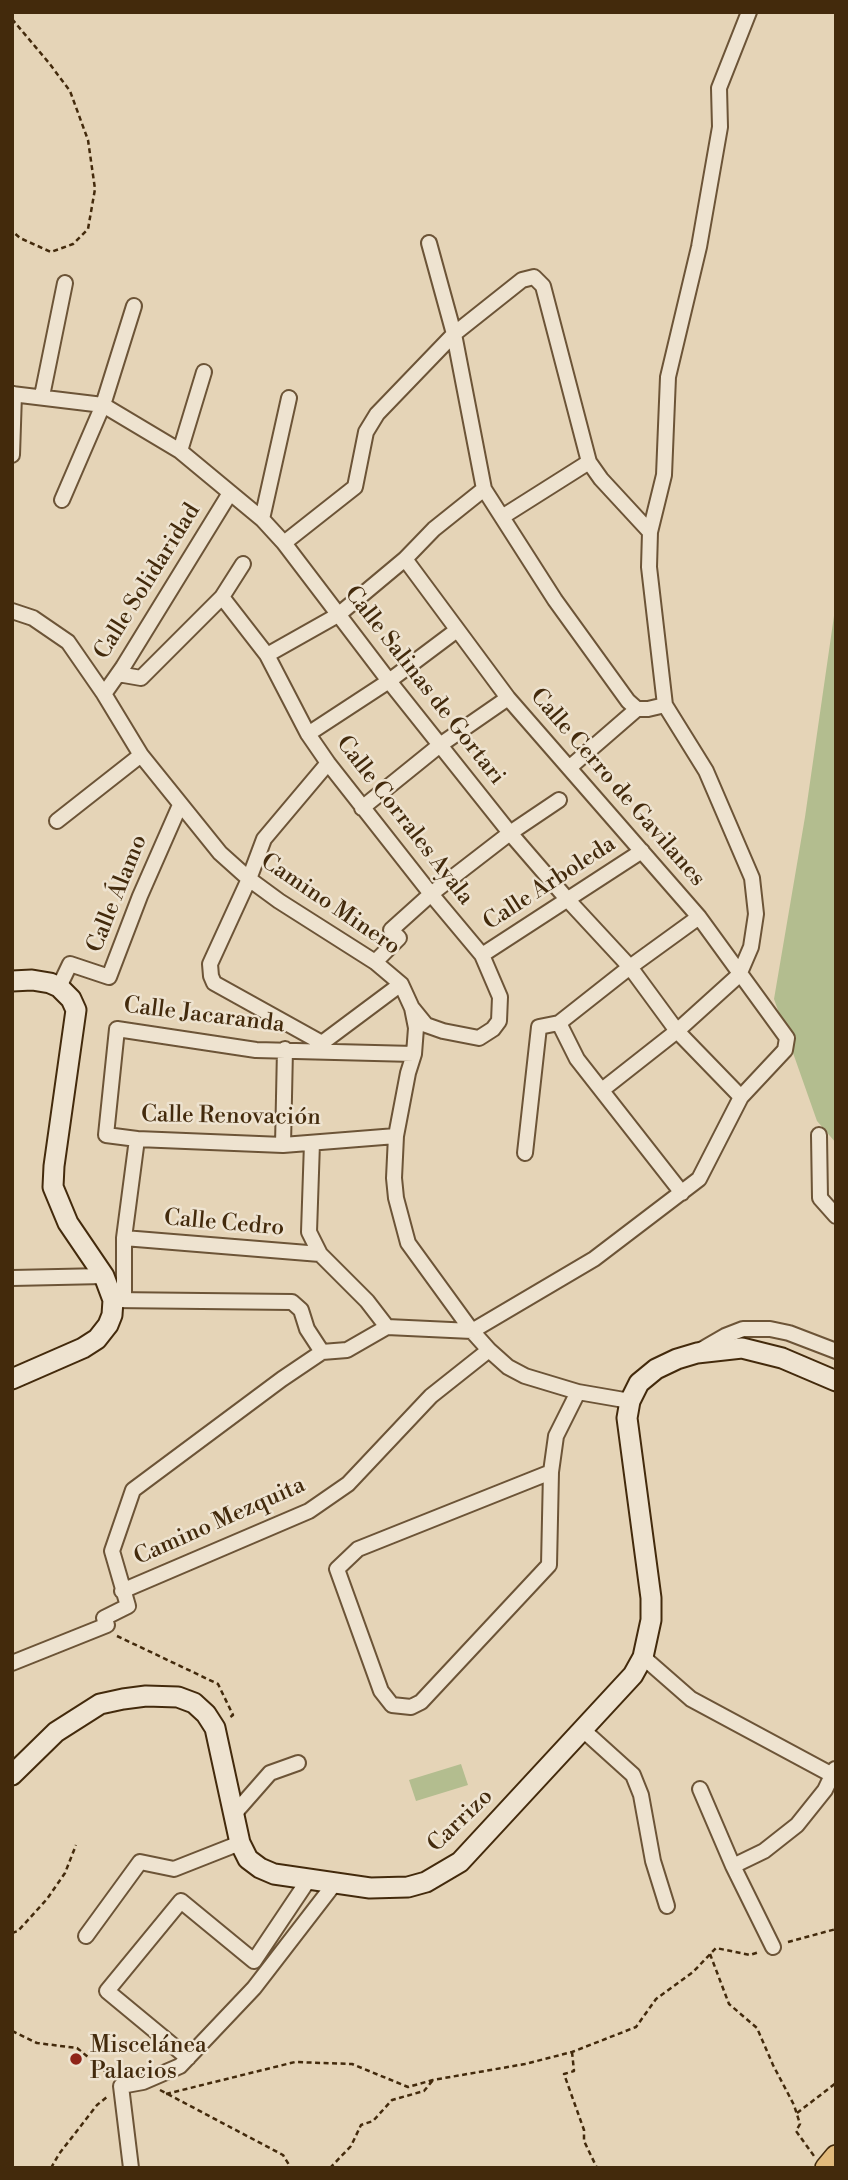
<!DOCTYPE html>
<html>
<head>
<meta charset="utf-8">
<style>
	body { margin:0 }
	#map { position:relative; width:848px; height:2180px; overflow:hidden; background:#e5d4b7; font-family:"Libre Bodoni",serif }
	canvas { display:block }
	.frame { position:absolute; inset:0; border:14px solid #432a0c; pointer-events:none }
</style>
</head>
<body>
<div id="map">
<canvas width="848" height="2180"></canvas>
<div class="frame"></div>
</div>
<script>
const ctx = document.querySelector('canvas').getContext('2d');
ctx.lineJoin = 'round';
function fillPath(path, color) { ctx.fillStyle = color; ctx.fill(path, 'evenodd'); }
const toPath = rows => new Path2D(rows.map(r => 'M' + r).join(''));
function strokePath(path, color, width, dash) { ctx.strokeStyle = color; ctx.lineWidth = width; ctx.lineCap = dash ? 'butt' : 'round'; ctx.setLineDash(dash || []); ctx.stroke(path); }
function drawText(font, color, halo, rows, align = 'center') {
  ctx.font = font + ' "Libre Bodoni",serif'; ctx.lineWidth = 5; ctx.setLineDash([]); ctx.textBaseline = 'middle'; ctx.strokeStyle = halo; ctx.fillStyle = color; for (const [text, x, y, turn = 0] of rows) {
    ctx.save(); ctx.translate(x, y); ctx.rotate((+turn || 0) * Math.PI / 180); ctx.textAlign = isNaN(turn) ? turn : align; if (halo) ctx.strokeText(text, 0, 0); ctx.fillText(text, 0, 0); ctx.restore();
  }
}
const green = toPath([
	[836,602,836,1143,817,1121,774,999,805,817],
	[461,1764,468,1785,416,1801,409,1780]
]);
const path = toPath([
	[12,19,49,63,70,91,88,140,95,189,88,229,73,244,51,252,20,238,12,231],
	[117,1636,218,1684,233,1715,229,1718],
	[12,1933,18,1931,47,1899,65,1873,76,1845],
	[788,1942,836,1929],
	[710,1954,729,2004,757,2028,773,2065,794,2105,800,2124,796,2131,814,2156],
	[12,2031,37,2043,77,2048,111,2076],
	[572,2052,574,2071,564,2074,584,2130,584,2141,597,2168],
	[160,2090,283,2155,291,2168],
	[166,2094,295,2062,352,2064,408,2087,433,2080,525,2064,572,2052,636,2027,656,1999,693,1972,716,1948,750,1955,759,1952],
	[797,2113,836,2083],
	[51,2168,59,2154,97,2105,107,2097],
	[330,2168,351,2146,361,2125,373,2121,392,2100,424,2091,433,2080]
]);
const street = toPath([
	[429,243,454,334,484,489,555,600,628,701,637,709,648,709,665,705],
	[12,394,103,405,180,451,262,519,284,543,389,681,510,833,567,899,630,967,677,1031,741,1097],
	[42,396,65,283],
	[180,451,204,372],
	[12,455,14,394],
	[62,500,103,405,134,306],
	[502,517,589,462],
	[262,519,289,398],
	[284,543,355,487,366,432,377,414,454,334,522,280,534,277,543,286,589,462,601,479,650,532],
	[405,559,508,698,699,917,787,1038,785,1050,741,1097,699,1179,594,1259,472,1331],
	[222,597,267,655,308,734,328,763,431,894,482,955,500,997,499,1021,493,1029,479,1038,443,1031,426,1025,413,1009],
	[12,611,33,618,68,642,104,694,141,755,220,853,249,879,279,901,375,962,401,984,412,1008,416,1028,414,1054,408,1073,396,1136,394,1178,396,1198,408,1243,472,1331,489,1350,508,1367,525,1376,578,1392,630,1401],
	[267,655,338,615,405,559,434,529,484,489],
	[118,674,141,678,222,597,243,564],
	[104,694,123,667,230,493],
	[308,734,389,681,457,630],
	[328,763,264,839,249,879,210,964,211,976,214,983,322,1043,401,984],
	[569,768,637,709],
	[362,808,440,745,508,698],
	[57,821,141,755],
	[482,955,642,851],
	[375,962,399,938,391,930,431,894,510,833,559,800],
	[59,987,70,964,109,977,140,896,180,805],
	[559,1023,577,1059,682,1193],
	[602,1090,677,1031,739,975,751,947,756,914,752,878,706,771,665,705,649,567,650,532,664,475,668,377,699,247,720,127,719,88,749,12],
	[819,1135,820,1198,836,1216],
	[396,1136,283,1145,137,1139,106,1135,117,1029,256,1050,414,1054],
	[312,1143,309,1232,320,1254,367,1301,387,1327],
	[283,1145,285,1049],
	[525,1153,539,1027,559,1023,630,967,699,917],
	[124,1238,320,1254],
	[12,1278,104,1276],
	[113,1300,292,1302,301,1310,307,1329,322,1352,347,1350,387,1327],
	[124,1300,124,1238,137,1139],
	[387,1327,472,1331],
	[699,1351,725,1336,743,1329,770,1329,789,1333,836,1351],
	[551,1472,358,1549,337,1569,381,1691,392,1705,411,1707,421,1702,549,1565,551,1472,556,1436,578,1392],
	[122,1591,309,1511,348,1484,431,1396,489,1350],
	[643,1657,691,1699,836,1777],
	[12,1663,107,1625,104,1618,128,1606,112,1551,133,1490,282,1379,322,1352],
	[582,1729,633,1775,641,1795,653,1861,667,1906],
	[700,1789,733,1866,773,1947],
	[234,1814,270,1773,298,1763],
	[733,1866,764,1851,797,1825,825,1790,835,1769],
	[86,1936,140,1862,174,1869,240,1843],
	[188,2058,107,1991,181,1901,254,1961,309,1879],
	[131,2168,121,2086,143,2082,180,2066,254,1988,335,1883]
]);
const secondary = toPath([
	[12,981,32,980,50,983,59,987,71,999,76,1010,54,1166,53,1187,68,1223,104,1276,113,1300,112,1315,108,1325,97,1339,83,1348,12,1379],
	[12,1775,56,1732,100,1704,123,1699,146,1696,178,1697,194,1703,206,1714,215,1728,240,1843,248,1859,260,1868,274,1874,370,1888,408,1887,426,1882,460,1862,633,1675,643,1657,651,1620,651,1598,627,1418,630,1401,639,1383,656,1369,677,1359,697,1353,742,1348,782,1358,836,1381]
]);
const primary = toPath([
	[826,2168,836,2156]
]);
const markers = [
	[76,2059,7,"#8f2418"]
];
const streetNames = [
	["Calle Solidaridad",148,582,-58],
	["Calle Salinas de Gortari",424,686,52],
	["Calle Cerro de Gavilanes",617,788,49],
	["Calle Corrales Ayala",404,821,52],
	["Calle Arboleda",550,884,-33],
	["Calle Álamo",118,894,-68],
	["Camino Minero",330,905,34],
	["Calle Jacaranda",204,1016,7],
	["Calle Renovación",231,1117,1],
	["Calle Cedro",224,1224,5],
	["Camino Mezquita",220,1522,-24],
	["Carrizo",461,1821,-44]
];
const poiNames = [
	["Miscelánea",90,2046],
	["Palacios",90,2072]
];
fillPath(green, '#b3bd8f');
strokePath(street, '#6c5437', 18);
strokePath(secondary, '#432a0c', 23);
strokePath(primary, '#432a0c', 24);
strokePath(path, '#432a0c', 2.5, [5, 3.5]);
strokePath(street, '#eee3d0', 14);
strokePath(secondary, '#eee3d0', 19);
strokePath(primary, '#e2ba7c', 21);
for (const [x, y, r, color] of markers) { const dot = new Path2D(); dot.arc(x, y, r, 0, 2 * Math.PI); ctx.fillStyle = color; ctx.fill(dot); strokePath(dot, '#eee3d0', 2.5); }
drawText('23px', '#432a0c', '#eee3d0', streetNames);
drawText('23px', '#432a0c', '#eee3d0', poiNames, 'left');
</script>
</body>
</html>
